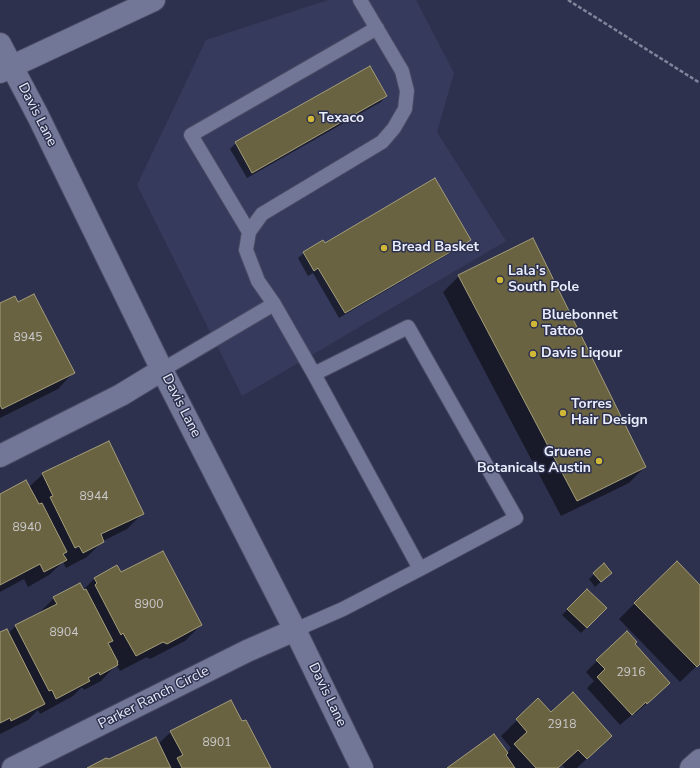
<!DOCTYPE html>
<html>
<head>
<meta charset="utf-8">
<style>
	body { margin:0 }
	canvas { display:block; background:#2d314e }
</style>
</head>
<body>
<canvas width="700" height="768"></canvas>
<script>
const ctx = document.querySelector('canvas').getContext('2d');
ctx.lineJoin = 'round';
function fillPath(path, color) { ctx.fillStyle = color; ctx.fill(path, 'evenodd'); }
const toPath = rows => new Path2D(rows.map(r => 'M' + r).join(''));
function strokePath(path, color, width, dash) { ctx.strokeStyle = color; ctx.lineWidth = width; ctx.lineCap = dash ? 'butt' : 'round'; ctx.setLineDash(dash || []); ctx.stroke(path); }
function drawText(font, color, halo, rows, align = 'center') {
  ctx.font = font + ' "Nunito Sans",sans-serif'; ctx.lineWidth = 3; ctx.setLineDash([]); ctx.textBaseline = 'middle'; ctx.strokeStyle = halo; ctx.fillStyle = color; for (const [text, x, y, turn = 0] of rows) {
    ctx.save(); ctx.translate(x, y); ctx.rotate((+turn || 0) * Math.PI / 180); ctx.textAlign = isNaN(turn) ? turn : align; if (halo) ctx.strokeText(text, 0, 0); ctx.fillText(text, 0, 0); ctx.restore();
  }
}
const built = toPath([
	[328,0,416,0,454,73,437,132,506,241,242,396,137,185,206,40]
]);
const shadow = toPath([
	[370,67,386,96,381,102,247,178,230,149,236,143],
	[469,240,464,245,339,318,313,273,308,276,298,258,304,253,324,245],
	[459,276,645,467,629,483,561,516,443,292],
	[18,303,73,373,58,389,0,418,0,304],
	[43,474,143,513,127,529,103,541,87,557,66,568,63,562,49,575,28,587,24,579,0,592,0,495,29,487],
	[604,565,605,578,595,587,589,579],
	[121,574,201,625,185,641,150,659,147,657,120,671,116,665,101,681,84,690,83,688,81,688,73,696,40,714,38,710,28,720,0,734,0,633,8,633,16,626,38,614,54,598,83,590,95,578],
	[700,587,700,663,680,682,619,619,635,603],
	[587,590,606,608,581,633,562,615],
	[633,644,657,694,635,714,634,713,620,725,587,688,594,681,586,672,597,661],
	[538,700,551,713,611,736,577,768,565,768,562,765,559,768,449,768,507,753,511,748,501,736],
	[171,732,270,768,88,768,158,744]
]);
const building = toPath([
	[370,66,387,96,252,173,235,142,370,66],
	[435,178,471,240,345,313,318,268,314,271,303,252,323,240,325,243,435,178],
	[533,238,646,467,577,501,458,275,533,238],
	[34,294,75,373,2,409,0,405,0,303,15,296,18,302,34,294],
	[109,441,144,514,101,534,104,542,83,553,79,546,75,548,50,497,53,496,42,473,109,441],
	[26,480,39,504,42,503,67,552,63,554,67,560,44,572,40,564,0,585,0,494,26,480],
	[163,551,202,625,167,644,163,642,136,656,123,633,121,635,95,585,97,583,94,578,117,565,121,572,163,551],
	[677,561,700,585,700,664,697,667,634,603,677,561],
	[604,563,612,573,601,582,593,573,604,563],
	[80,583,84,590,86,589,113,641,108,643,118,662,117,662,118,665,100,675,99,672,88,678,90,681,56,699,52,690,49,691,15,625,57,604,53,597,80,583],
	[587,589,607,608,587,628,567,609,587,589],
	[7,629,45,704,11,721,10,718,0,723,0,632,7,629],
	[627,631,637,642,635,644,670,683,647,704,646,702,632,715,597,677,605,669,596,660,627,631],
	[573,692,612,736,587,759,578,750,558,768,536,768,514,744,527,732,516,719,538,698,551,712,573,692],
	[231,700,242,721,246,720,271,768,182,768,177,758,183,755,170,731,231,700],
	[494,734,508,753,506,755,515,768,447,768,494,734],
	[156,737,171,768,87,768,106,758,109,759,156,737]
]);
const path = toPath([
	[568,0,700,83]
]);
const lane = toPath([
	[249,232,191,135,377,28],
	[274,304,314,374,420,569,343,609,295,630],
	[162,370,274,304,258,281,246,250,249,232,262,214,382,142,394,128,405,109,407,91,402,71,360,0],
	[314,374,408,327,516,518,420,569]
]);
const street = toPath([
	[0,456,121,395,162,370],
	[13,768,247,651,295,630],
	[691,768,700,760]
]);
const secondary = toPath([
	[0,44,38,116,162,370,295,630,362,768],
	[0,72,154,0]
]);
const markers = [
	[311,119,4,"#d1b736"],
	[384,248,4,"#d1b736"],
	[500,280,4,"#d1b736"],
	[534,324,4,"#d1b736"],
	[533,354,4,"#d1b736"],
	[563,413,4,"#d1b736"],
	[599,461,4,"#d1b736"]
];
const numberNames = [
	["8945",28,338],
	["8944",94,497],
	["8940",27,528],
	["8900",149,605],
	["8904",64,633],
	["2916",631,673],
	["2918",562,725],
	["8901",217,743]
];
const streetNames = [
	["Davis Lane",37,115,63],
	["Davis Lane",181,406,63],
	["Davis Lane",327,695,64],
	["Parker Ranch Circle",154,698,-27]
];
const poiNames = [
	["Texaco",319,119],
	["Bread Basket",392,248],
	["Lala's",508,272],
	["South Pole",508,288],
	["Bluebonnet",542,316],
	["Tattoo",542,332],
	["Davis Liqour",541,354],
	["Torres",571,405],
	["Hair Design",571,421],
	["Gruene",591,453,"right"],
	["Botanicals Austin",591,469,"right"]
];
fillPath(built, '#363a5c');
fillPath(shadow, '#0007');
fillPath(building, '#6a6341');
strokePath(building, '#a49d79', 1);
strokePath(lane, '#494b63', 16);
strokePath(street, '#494b63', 24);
strokePath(secondary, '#494b63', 24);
strokePath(path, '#81859b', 2.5, [4, 2]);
strokePath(lane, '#727798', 14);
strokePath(street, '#727798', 22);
strokePath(secondary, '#727798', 22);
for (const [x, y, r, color] of markers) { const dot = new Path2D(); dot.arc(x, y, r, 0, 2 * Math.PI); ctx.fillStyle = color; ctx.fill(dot); strokePath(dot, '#2d314e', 1.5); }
drawText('12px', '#cacacd', null, numberNames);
drawText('14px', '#eaedfc', '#2d314e', streetNames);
drawText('bold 14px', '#eaedfc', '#2d314e', poiNames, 'left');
</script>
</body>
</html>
